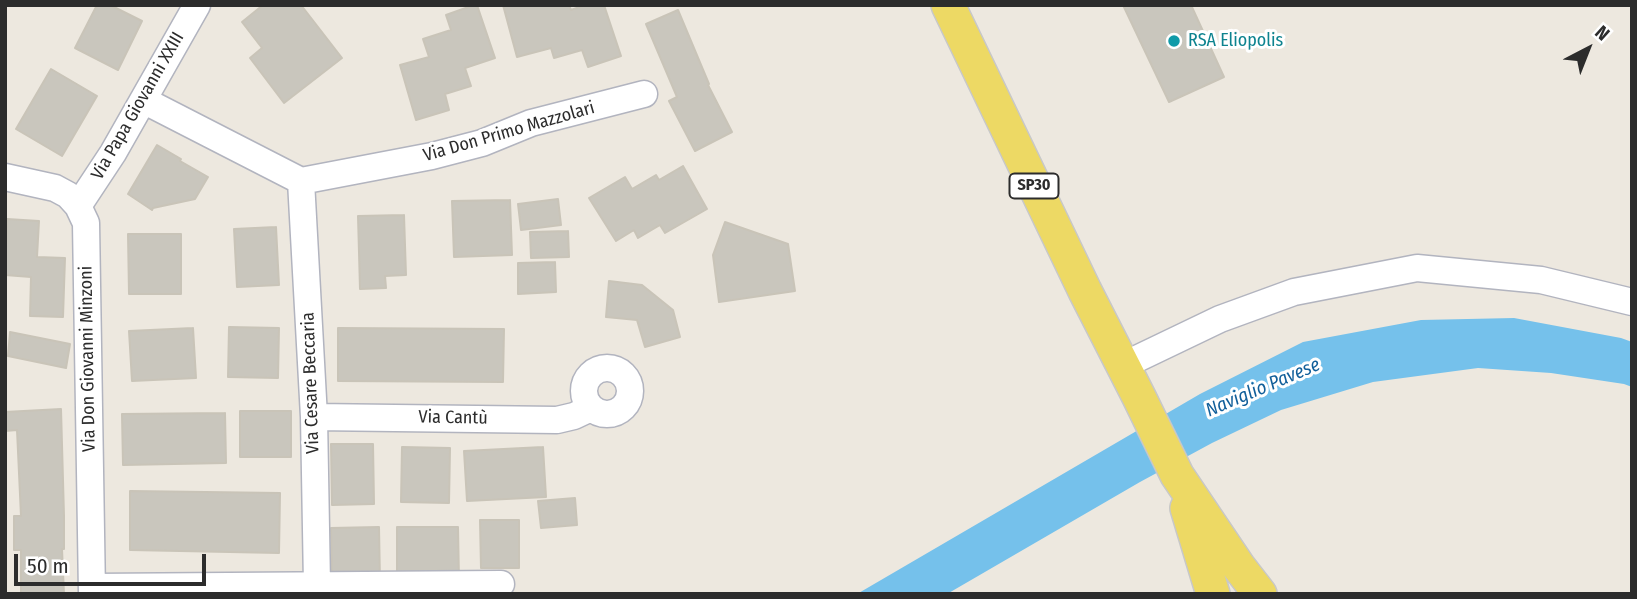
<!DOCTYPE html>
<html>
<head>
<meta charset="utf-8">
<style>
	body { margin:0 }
	#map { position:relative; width:1637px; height:599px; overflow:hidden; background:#ede8df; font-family:"Fira Sans Condensed",sans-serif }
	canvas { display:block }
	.frame { position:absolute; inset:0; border:7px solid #2c2c2c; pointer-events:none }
	.north { position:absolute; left:1553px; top:14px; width:70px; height:70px; -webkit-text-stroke:5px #fff; paint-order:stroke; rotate:42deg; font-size:19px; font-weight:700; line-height:28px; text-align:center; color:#2c2c2c }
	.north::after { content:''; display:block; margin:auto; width:24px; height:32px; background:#2c2c2c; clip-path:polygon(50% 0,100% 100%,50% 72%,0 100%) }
	.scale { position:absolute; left:14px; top:554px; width:192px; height:32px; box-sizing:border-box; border:4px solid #2c2c2c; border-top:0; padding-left:9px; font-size:21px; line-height:24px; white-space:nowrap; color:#2c2c2c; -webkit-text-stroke:5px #fff; paint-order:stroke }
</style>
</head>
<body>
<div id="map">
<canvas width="1637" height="599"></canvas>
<div class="frame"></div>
<div class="north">N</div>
<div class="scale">50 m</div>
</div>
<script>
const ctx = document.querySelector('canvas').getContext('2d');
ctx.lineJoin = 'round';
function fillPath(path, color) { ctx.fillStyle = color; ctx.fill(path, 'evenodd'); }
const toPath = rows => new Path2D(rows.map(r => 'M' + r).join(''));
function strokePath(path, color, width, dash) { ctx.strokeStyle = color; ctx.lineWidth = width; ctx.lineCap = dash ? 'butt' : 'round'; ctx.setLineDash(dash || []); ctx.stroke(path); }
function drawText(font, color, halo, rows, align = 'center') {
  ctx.font = font + ' "Fira Sans Condensed",sans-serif'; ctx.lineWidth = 6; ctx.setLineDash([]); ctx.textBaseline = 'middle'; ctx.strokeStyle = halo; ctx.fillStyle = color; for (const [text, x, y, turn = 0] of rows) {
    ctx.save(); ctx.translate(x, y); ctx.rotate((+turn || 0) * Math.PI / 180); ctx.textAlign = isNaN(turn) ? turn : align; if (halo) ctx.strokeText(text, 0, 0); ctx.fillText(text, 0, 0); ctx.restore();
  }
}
const water = toPath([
	[1514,318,1621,338,1632,342,1632,387,1624,384,1551,373,1478,368,1373,382,1281,410,1212,443,1140,482,947,594,857,594,1200,394,1303,342,1421,320]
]);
const building = toPath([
	[97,5,110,5,142,21,118,70,75,48,97,5],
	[263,5,301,5,342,58,284,103,250,58,262,48,242,22,263,5],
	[474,5,477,5,495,58,465,68,471,86,445,94,449,110,416,120,400,65,429,57,423,39,451,30,446,15,474,5],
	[503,5,569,5,571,10,585,5,604,5,621,56,588,67,582,50,554,58,551,48,517,57,503,5],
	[1123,5,1191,5,1224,77,1169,102,1123,5],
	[678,10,709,84,708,85,732,132,695,151,669,101,677,97,646,24,678,10],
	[51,69,97,96,62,156,16,129,51,69],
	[157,145,181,159,180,161,208,177,195,199,153,208,152,210,128,194,157,145],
	[683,166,707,209,665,233,660,225,638,238,634,230,616,241,589,198,625,177,632,189,656,175,659,180,683,166],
	[558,199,561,225,521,230,518,204,558,199],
	[510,200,512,255,454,257,452,201,510,200],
	[404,215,406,275,385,276,386,288,360,289,358,216,404,215],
	[7,219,39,221,37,257,65,258,63,317,30,316,31,277,5,275,7,219],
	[725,222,788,244,795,291,719,302,713,255,725,222],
	[276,227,279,285,237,287,234,229,276,227],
	[568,231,569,257,531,258,530,232,568,231],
	[128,234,181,234,181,294,129,294,128,234],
	[555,262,556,292,518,294,518,263,555,262],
	[609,281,642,285,673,310,680,337,645,347,637,320,606,317,609,281],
	[229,327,279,328,278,378,228,377,229,327],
	[193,328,196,378,132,381,129,331,193,328],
	[338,328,504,329,503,382,338,381,338,328],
	[10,332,70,344,66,368,8,356,10,332],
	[61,409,64,516,64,549,62,549,64,594,21,594,21,550,14,550,14,516,21,516,17,430,5,431,5,412,61,409],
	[240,411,291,411,291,457,240,457,240,411],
	[225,413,226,463,123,465,122,414,225,413],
	[331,444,373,444,374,504,332,505,331,444],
	[402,447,450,448,449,503,401,502,402,447],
	[543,447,546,497,467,501,464,451,543,447],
	[130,491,280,493,279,553,130,550,130,491],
	[575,498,577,525,541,528,538,501,575,498],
	[480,520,519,520,519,568,481,568,480,520],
	[379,527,380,583,332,583,331,528,379,527],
	[397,527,458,527,459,581,397,581,397,527]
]);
const minor = toPath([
	[143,100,301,181,432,156,482,143,531,123,644,94],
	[5,177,55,188,68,195,78,206,86,223,92,594],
	[301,181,314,417,317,585],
	[78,206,113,153,197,5],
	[1122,366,1220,319,1294,292,1417,268,1541,280,1632,302],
	'584 391a23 23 0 1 1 46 0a23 23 0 1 1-46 0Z',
	[314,417,557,420,574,416,591,408],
	[93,587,501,584]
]);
const major = toPath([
	[948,5,1085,291,1139,397,1177,475,1239,567,1260,594],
	[1187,508,1213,594]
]);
const markers = [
	[1174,41,7,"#0f9aa8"]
];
const shields = [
	[1034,186,49]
];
const shieldNames = [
	["SP30",1034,186]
];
const cultureNames = [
	["RSA Eliopolis",1188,41]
];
const streetNames = [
	["Via Papa Giovanni XXIII",138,106,-60],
	["Via Don Primo Mazzolari",509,132,-16],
	["Via Don Giovanni Minzoni",88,359,-91],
	["Via Cesare Beccaria",311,383,-92],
	["Via Cantù",453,418,1]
];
const waterNames = [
	["Naviglio Pavese",1263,388,-23]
];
fillPath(water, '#75c1eb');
fillPath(building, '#c9c6bd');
strokePath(building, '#c9c4b8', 2);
strokePath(minor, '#b2b4bf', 29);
strokePath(major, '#c8c8c8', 36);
strokePath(minor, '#fff', 26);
strokePath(major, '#edd964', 33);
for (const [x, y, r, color] of markers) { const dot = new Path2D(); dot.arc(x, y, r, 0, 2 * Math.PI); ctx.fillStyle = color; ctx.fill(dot); strokePath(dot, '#fff', 2.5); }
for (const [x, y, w] of shields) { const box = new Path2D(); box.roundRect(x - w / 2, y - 12.5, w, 25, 5); ctx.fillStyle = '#fff'; ctx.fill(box); strokePath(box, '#2c2c2c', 2); }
drawText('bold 16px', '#2c2c2c', null, shieldNames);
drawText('18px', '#0d838f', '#fff', cultureNames, 'left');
drawText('18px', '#2c2c2c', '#fff', streetNames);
drawText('italic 19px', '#115f9a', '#fff', waterNames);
</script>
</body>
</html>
